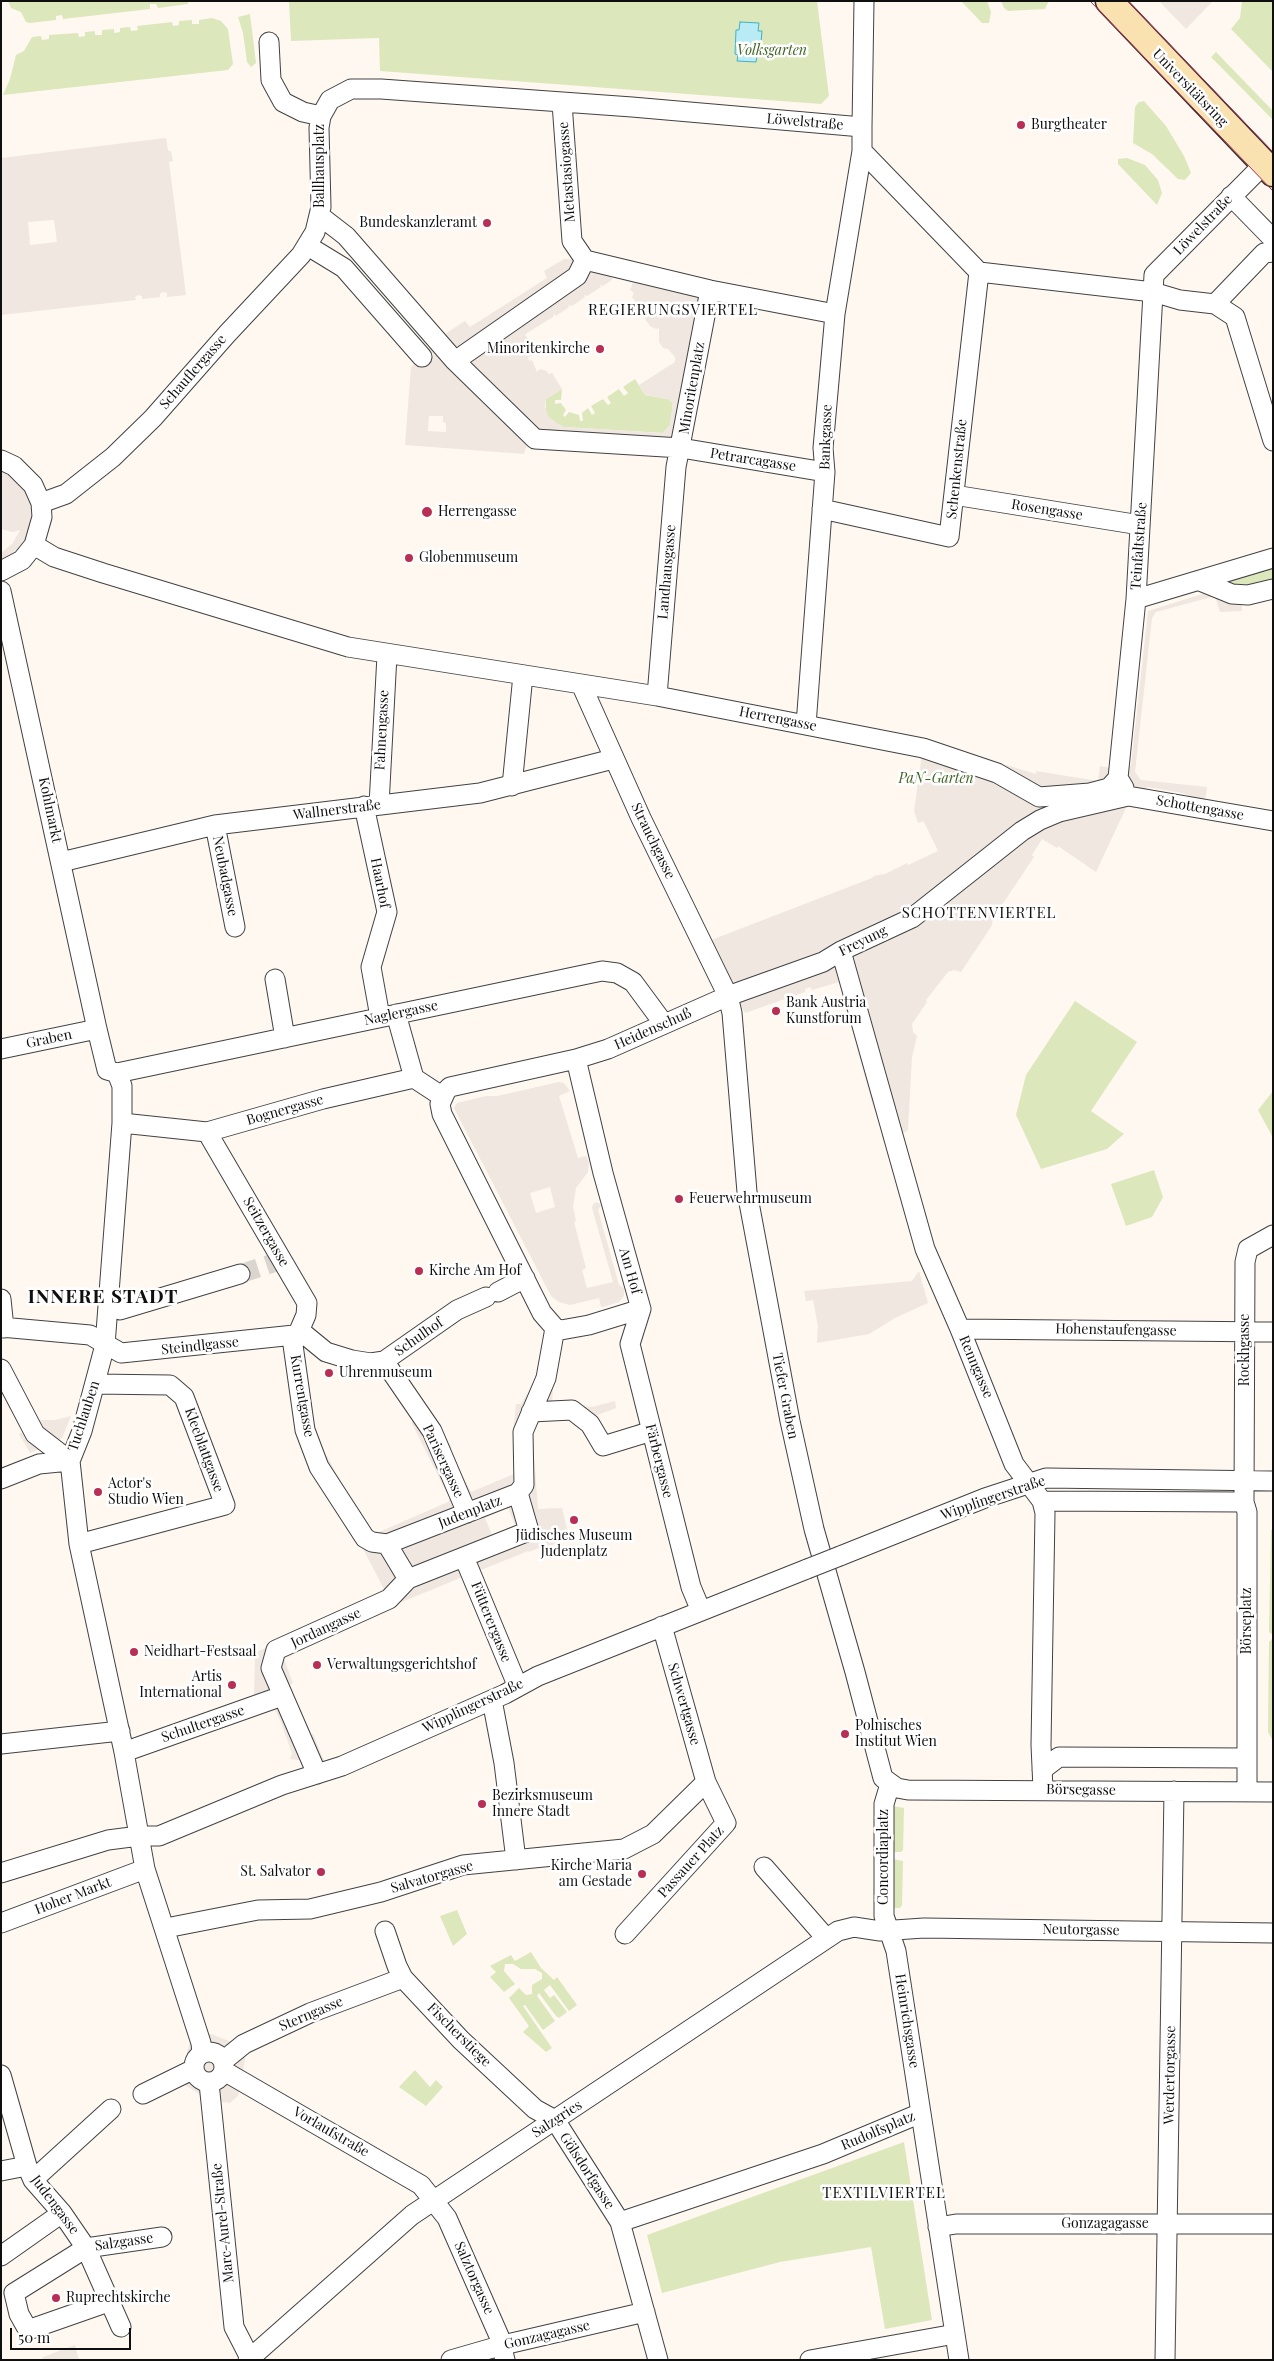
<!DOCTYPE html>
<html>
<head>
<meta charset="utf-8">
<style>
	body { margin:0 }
	#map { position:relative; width:1274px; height:2361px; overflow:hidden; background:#fef8f1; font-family:"Playfair Display",serif }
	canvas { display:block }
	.frame { position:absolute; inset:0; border:2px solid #0f0f0f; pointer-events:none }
	.scale { position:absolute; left:10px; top:2328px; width:121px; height:22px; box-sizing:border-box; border:2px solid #0f0f0f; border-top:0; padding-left:6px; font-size:15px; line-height:18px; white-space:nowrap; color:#0f0f0f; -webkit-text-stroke:4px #fff; paint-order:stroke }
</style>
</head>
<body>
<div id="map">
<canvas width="1274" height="2361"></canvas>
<div class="frame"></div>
<div class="scale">50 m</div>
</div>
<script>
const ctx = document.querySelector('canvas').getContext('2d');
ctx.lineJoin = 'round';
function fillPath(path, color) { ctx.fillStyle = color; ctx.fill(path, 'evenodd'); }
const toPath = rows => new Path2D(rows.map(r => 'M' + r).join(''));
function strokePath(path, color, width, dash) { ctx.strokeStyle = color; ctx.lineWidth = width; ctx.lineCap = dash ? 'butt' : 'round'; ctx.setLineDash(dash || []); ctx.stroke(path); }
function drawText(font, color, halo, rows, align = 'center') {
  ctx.font = font + ' "Playfair Display",serif'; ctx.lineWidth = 5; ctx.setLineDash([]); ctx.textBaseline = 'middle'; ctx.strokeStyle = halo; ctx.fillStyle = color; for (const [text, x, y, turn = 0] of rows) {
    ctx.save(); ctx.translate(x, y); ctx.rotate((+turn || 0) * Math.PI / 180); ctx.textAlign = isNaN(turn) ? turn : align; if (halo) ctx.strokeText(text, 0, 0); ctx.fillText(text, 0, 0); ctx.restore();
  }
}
const green = toPath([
	[8,1,188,1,188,4,158,8,156,4,150,4,150,9,63,19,62,15,56,16,56,20,30,23,26,22,21,12,11,8],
	[289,1,817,1,829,96,821,104,380,71,379,38,291,41],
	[961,1,987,1,991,12,989,23,982,23],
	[1001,1,1049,1,1045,9,1008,11,1004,8],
	[1242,1,1273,1,1273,72,1231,29,1240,18],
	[250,14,256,63,251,67,247,62,243,33,238,17],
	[212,18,221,21,228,29,233,64,228,70,3,95,10,79,16,55,24,51,32,37,41,36,42,40,49,39,49,35,78,33,79,37,85,36,85,32,95,31,95,35,102,35,102,30,114,29,114,33,120,32,120,28,130,27,131,31,138,30,137,26,172,22,173,26,179,25,179,21,192,20,192,24,199,24,199,20],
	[1216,52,1273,111,1273,120,1211,57],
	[1144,101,1166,126,1184,156,1191,173,1185,180,1178,179,1152,154,1133,143,1135,107,1139,102],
	[1127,158,1145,165,1158,180,1162,193,1157,205,1118,164,1118,159],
	[635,379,645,395,668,399,673,403,670,425,663,433,564,427,550,420,546,412,546,399,562,389,561,400,555,400,555,404,561,403,566,410,563,415,565,417,569,412,579,415,580,421,583,421,582,413,588,408,592,415,595,413,591,406,603,399,608,405,611,403,607,397,619,389,624,396,628,393,623,387],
	[1273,569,1273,583,1246,589,1226,583],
	[1075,1001,1137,1042,1091,1111,1124,1134,1107,1149,1041,1169,1016,1115,1026,1075],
	[1273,1091,1273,1138,1258,1110],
	[1154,1170,1163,1197,1152,1217,1126,1226,1111,1184],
	[1273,1529,1273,1635,1269,1632,1269,1628,1271,1530],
	[1273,1638,1273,1741,1268,1732,1269,1642],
	[893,1806,904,1808,903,1850,901,1852,893,1852],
	[892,1859,903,1861,902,1905,900,1908,892,1908],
	[457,1910,467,1934,453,1946,440,1916],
	[531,1952,541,1968,554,1980,557,1977,577,2005,569,2011,550,1985,544,1990,550,1998,554,1995,567,2012,559,2018,556,2016,539,1993,537,1996,555,2021,543,2030,525,2005,523,2006,552,2048,546,2052,523,2032,529,2026,509,1998,519,1988,526,1995,532,1994,532,1985,542,1979,542,1973,535,1969,521,1969,513,1964,505,1964,504,1971,515,1984,504,1992,490,1977,496,1972,490,1966,511,1955,515,1961],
	[415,2070,430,2087,436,2080,443,2087,426,2106,399,2087],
	[904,2142,932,2320,885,2329,871,2247,780,2262,662,2293,647,2235]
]);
const plaza = toPath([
	[1159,1,1213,1,1186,29],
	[166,138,168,151,171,151,173,161,169,162,186,295,167,297,167,293,163,292,160,294,160,297,142,299,142,296,138,295,135,297,136,300,1,315,1,158],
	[54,220,57,242,30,245,28,222],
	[564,259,585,260,710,290,681,448,527,444,524,454,405,445,411,367,445,334,465,321,470,327,547,278,544,271],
	[612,277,633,283,630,290,634,293,632,297,636,303,640,303,642,308,648,305,649,308,646,310,645,319,650,326,656,329,659,328,659,342,663,348,668,349,675,357,675,362,639,385,645,395,668,399,673,403,670,425,663,433,564,427,558,424,548,416,545,406,546,399,562,389,552,373,548,374,547,371,540,369,537,372,532,360,529,361,528,357,532,356,533,349,531,347,533,344,525,335,527,333,553,317,554,314,556,316,569,307,568,305,572,306,585,297,584,295,587,296,601,287,600,285,603,286,612,280],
	[429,416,443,416,443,422,446,423,446,432,428,431],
	[1,460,14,466,42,523,1,571,1,553,13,543,20,530,13,532,1,529],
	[1273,565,1273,569,1226,583,1246,589,1273,583,1273,599,1242,604,1242,611,1220,612,1215,596,1156,612,1152,618,1135,772,1141,780,1207,787,1205,801,1273,810,1273,816,1202,806,1198,804,1197,799,1182,793,1147,787,1146,792,1143,792,1133,787,1125,810,1096,872,1058,846,1057,848,1042,839,1032,855,1034,857,994,917,991,927,961,972,954,970,948,972,926,1000,927,1002,912,1024,913,1032,917,1036,912,1057,908,1130,895,1139,884,1143,882,1135,884,1134,872,1103,839,982,812,990,810,987,805,989,805,992,745,1013,706,942,872,878,874,876,885,874,907,863,908,865,938,851,925,824,923,821,918,823,914,811,924,740,1036,774,1036,771,1098,781,1100,766,1126,771,1131,765,1148,611,1212,591,1222,580],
	[559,1082,564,1083,570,1091,559,1096,578,1158,586,1156,589,1162,588,1172,576,1188,573,1207,576,1221,574,1222,586,1268,582,1270,587,1288,613,1282,592,1208,593,1204,597,1202,601,1205,598,1210,619,1285,624,1288,624,1296,619,1302,603,1307,601,1307,599,1298,570,1305,559,1302,551,1296,454,1108,457,1103,486,1096,497,1096],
	[550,1187,555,1207,536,1213,530,1193],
	[919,1271,928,1303,895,1318,869,1334,817,1343,818,1326,813,1300,806,1301,804,1291,912,1281],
	[287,1343,298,1346,313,1433,321,1459,327,1456,370,1536,448,1502,450,1499,411,1422,417,1419,397,1390,401,1378,438,1424,452,1448,449,1449,471,1492,514,1474,513,1434,516,1404,521,1404,536,1379,535,1375,554,1371,552,1404,592,1407,615,1401,616,1408,595,1416,602,1436,616,1438,640,1422,644,1440,597,1452,588,1432,566,1414,540,1422,532,1431,538,1509,562,1508,569,1537,548,1547,546,1545,529,1552,528,1551,481,1570,481,1577,511,1651,514,1655,508,1682,465,1576,375,1613,284,1659,293,1683,289,1685,308,1736,313,1734,325,1763,290,1759,292,1753,280,1720,275,1710,271,1708,144,1752,141,1740,254,1699,255,1653,385,1591,359,1541,310,1466,300,1435],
	[508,1508,515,1525,492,1535,485,1518],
	[1,1355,38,1420,55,1420,71,1416,62,1438,57,1442,30,1453,19,1434,23,1432,1,1389],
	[211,2034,244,2047,245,2060,238,2096,230,2103,209,2100,185,2085,181,2072,191,2039],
	[75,2345,79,2360,43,2360,43,2357]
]);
const water = toPath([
	[740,22,759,23,758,31,762,31,760,55,757,56,756,62,737,61,738,55,735,54,736,30,739,30,740,22]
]);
const streetTunnel = toPath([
	[240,1274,282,1260]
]);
const street = toPath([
	[269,42,271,80,283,102,303,112,321,116],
	[562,103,572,241,585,260,710,290,835,314],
	[862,127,864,1],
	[1231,196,1273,239],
	[320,216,346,236,455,361],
	[308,246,344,268,422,357],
	[585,260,577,276,455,361,535,439,681,448,825,472],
	[1215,304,1235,317,1273,441],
	[1,460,14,466,33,485,41,503,42,517,34,545,22,560,1,571],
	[954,495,1140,525],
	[41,503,66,494,113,457,153,418,227,334,301,255,315,232,321,207,319,128,321,116,330,100,351,89,381,89,632,107,862,127,862,151,979,272,1153,292,1180,300,1215,304,1264,253,1273,252],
	[822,509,949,537,979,272],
	[34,545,54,557,103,573,348,647,657,696,923,748,997,773,1039,797,1090,793,1109,788,1118,778],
	[1200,581,1232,594,1248,595,1273,589],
	[1,591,97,1029,107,1070,117,1073,122,1086,122,1123,105,1345,82,1431,70,1461,79,1544,124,1752,145,1869,201,2043,202,2053],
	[1136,599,1273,558],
	[581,684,641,818,728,996,732,1013,747,1192,790,1421,814,1529,855,1672,883,1778,897,1788,908,1790,1273,1792],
	[657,696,676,467,710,290],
	[806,725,825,472,823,448,835,314,862,151],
	[512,786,523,675],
	[1124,788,1118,778,1136,599,1154,275,1264,164],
	[379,805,387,655],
	[364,806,387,912,371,967,380,1017],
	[215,825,235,927],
	[61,862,215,825,480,793,613,759],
	[841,951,925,1249,960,1329,1014,1464,1042,1501,1045,1513,1041,1745,1043,1789],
	[275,979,285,1038],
	[396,1014,414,1078],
	[1,1049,97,1029],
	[576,1059,603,1173,641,1309,589,1325,561,1330,555,1328,542,1313,442,1114,440,1104,446,1091,450,1087,576,1059,608,1049,728,996,823,962,841,951,912,918,1022,831,1040,820,1059,812,1128,796,1273,821],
	[117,1073,602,971,617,973,633,982,664,1024],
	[122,1123,207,1132,323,1099,414,1078,443,1097],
	[207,1132,307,1303,306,1315,293,1345,305,1430,319,1467,365,1538,372,1542,387,1544,518,1493,529,1531,408,1579,387,1544],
	[498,1292,525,1278],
	[1,1299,4,1328],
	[641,1309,630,1344,691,1587,701,1611],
	[120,1310,240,1274],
	[1,1327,90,1335,121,1353,304,1334,326,1352,352,1360,371,1363,384,1361,457,1310,486,1297],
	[960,1329,1273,1332],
	[384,1361,432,1431,467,1513],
	[1,1369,35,1434,70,1461],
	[531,1412,572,1410,590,1424,603,1446,652,1431],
	[1,1479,39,1464,70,1461],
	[518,1493,524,1485,523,1432,546,1378,555,1328],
	[1042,1501,1244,1502],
	[79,1544,225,1505,184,1397,170,1385,95,1384],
	[840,1556,985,1498,1046,1478,1273,1481],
	[464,1557,518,1687],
	[492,1700,504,1763,516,1860],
	[1,1744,120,1731],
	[124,1752,282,1696],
	[1042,1770,1059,1757,1247,1758],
	[317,1774,271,1668,276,1650,389,1599,408,1579],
	[890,1784,884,1804,884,1916,896,1951,959,2360],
	[1247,1792,1247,1512,1244,1502,1245,1262,1248,1249,1273,1235],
	[764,1867,826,1938],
	[1,1873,108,1840,139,1836,159,1836,282,1785,342,1766,505,1694,538,1676,807,1569],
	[1,1923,145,1869],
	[166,1928,258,1910,310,1909,381,1892,463,1865,624,1849,653,1834,706,1782],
	[385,1931,397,1966,403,1978,461,2040,535,2109,555,2120,620,2222,658,2360],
	[625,1934,726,1823,706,1782,662,1626],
	'194 2067a15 15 0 1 1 30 0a15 15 0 1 1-30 0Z',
	[223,2061,244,2044,310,2013,403,1978],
	[224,2071,421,2185,447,2218,499,2336,505,2360],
	[1,2075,27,2166,33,2180,62,2213,86,2248,121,2327],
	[209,2083,234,2327,251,2360],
	[143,2094,194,2069],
	[1,2171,27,2166],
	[33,2180,111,2109],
	[620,2222,823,2154,921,2113],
	[938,2227,956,2224,1273,2224],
	[1,2256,62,2213],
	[108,2302,28,2330,19,2314,14,2293,86,2248,162,2237],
	[248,2360,412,2215,838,1931,854,1927,880,1931,924,1928,1273,1933],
	[451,2360,503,2345,645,2312],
	[810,2360,955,2334],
	[1165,2360,1174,1791]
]);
const secondary = toPath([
	[1109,1,1273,173]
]);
const tram = toPath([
	[1090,1,1273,191],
	[1128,1,1273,152]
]);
const streetBridge = toPath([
	[807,1569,840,1556]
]);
const markers = [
	[1021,125,5,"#b82e55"],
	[487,223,5,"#b82e55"],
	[600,349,5,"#b82e55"],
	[427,512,6,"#b82e55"],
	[409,558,5,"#b82e55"],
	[776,1011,5,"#b82e55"],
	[679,1199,5,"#b82e55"],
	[419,1271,5,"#b82e55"],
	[329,1373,5,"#b82e55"],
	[98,1492,5,"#b82e55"],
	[574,1520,5,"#b82e55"],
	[134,1652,5,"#b82e55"],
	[317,1665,5,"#b82e55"],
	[232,1685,5,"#b82e55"],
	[845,1734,5,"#b82e55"],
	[482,1804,5,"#b82e55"],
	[321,1872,5,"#b82e55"],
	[642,1874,5,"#b82e55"],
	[56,2298,5,"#b82e55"]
];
const parkNames = [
	["Volksgarten",772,51],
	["PaN-Garten",936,779]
];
const streetNames = [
	["Universitätsring",1190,88,46],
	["Löwelstraße",805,122,5],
	["Ballhausplatz",320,166,-90],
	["Metastasiogasse",567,172,-94],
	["Löwelstraße",1203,225,-46],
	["Schauflergasse",193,372,-49],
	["Minoritenplatz",692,388,-80],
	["Bankgasse",826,437,-88],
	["Petrarcagasse",753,460,9],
	["Schenkenstraße",957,469,-84],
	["Rosengasse",1047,510,9],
	["Teinfaltstraße",1139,546,-86],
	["Landhausgasse",667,572,-85],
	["Herrengasse",778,719,11],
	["Fahnengasse",382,730,-87],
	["Schottengasse",1200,808,10],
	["Kohlmarkt",50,810,78],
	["Wallnerstraße",337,810,-7],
	["Strauchgasse",653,841,64],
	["Neubadgasse",225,876,79],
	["Haarhof",380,883,79],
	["Freyung",863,941,-26],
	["Naglergasse",401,1013,-12],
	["Heidenschuß",653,1029,-24],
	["Graben",49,1039,-12],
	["Bognergasse",285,1110,-16],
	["Seitzergasse",266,1232,60],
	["Am Hof",630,1271,74],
	["Hohenstaufengasse",1116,1330,1],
	["Schulhof",419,1337,-35],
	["Steindlgasse",200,1346,-6],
	["Rockhgasse",1245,1350,-90],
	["Renngasse",976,1367,67],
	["Kurrentgasse",302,1396,80],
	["Tiefer Graben",785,1396,79],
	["Tuchlauben",84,1416,-72],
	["Kleeblattgasse",204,1450,70],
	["Parisergasse",443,1461,65],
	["Färbergasse",659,1461,76],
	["Wipplingerstraße",993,1498,-19],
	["Judenplatz",470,1512,-21],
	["Börseplatz",1247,1621,-90],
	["Fütterergasse",491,1622,68],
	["Jordangasse",326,1628,-25],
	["Schwertgasse",684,1704,74],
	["Wipplingerstraße",473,1706,-25],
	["Schultergasse",203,1724,-19],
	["Börsegasse",1081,1790,1],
	["Concordiaplatz",884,1857,-90],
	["Passauer Platz",691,1862,-48],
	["Salvatorgasse",432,1877,-16],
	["Hoher Markt",73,1896,-21],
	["Neutorgasse",1081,1930,1],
	["Sterngasse",311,2014,-23],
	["Heinrichsgasse",907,2021,81],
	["Fischerstiege",459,2035,45],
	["Werdertorgasse",1170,2075,-89],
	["Salzgries",557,2119,-33],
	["Rudolfsplatz",878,2131,-23],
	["Vorlaufstraße",331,2132,30],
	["Gölsdorfgasse",587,2171,57],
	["Judengasse",55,2205,53],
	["Marc-Aurel-Straße",223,2223,-96],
	["Gonzagagasse",1105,2224],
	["Salzgasse",124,2242,-8],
	["Salztorgasse",474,2278,66],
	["Gonzagagasse",547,2335,-13]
];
const poiNames = [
	["Burgtheater",1031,125],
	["Bundeskanzleramt",477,223,"right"],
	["Minoritenkirche",590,349,"right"],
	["Herrengasse",438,512],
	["Globenmuseum",419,558],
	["Bank Austria",786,1003],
	["Kunstforum",786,1019],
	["Feuerwehrmuseum",689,1199],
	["Kirche Am Hof",429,1271],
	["Uhrenmuseum",339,1373],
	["Actor's",108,1484],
	["Studio Wien",108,1500],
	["Jüdisches Museum",574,1536,"center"],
	["Judenplatz",574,1552,"center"],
	["Neidhart-Festsaal",144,1652],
	["Verwaltungsgerichtshof",327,1665],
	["Artis",222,1677,"right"],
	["International",222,1693,"right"],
	["Polnisches",855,1726],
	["Institut Wien",855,1742],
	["Bezirksmuseum",492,1796],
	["Innere Stadt",492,1812],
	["Kirche Maria",632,1866,"right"],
	["am Gestade",632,1882,"right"],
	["St. Salvator",311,1872,"right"],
	["Ruprechtskirche",66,2298]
];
const neighbourhoodNames = [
	["REGIERUNGSVIERTEL",673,310],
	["SCHOTTENVIERTEL",979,913],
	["TEXTILVIERTEL",884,2193]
];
const districtNames = [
	["INNERE STADT",103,1297]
];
fillPath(green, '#dde7bc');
fillPath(plaza, '#efe7e0');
fillPath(water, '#b8ebf3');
strokePath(water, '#43b1c6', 1);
strokePath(streetTunnel, '#dad5cf', 19, [19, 9]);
strokePath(street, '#424242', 21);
strokePath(secondary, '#313131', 29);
strokePath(street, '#fff', 19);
strokePath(secondary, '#fae1b0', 26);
strokePath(tram, '#b82e55', 1);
strokePath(streetBridge, '#424242', 21, []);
strokePath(streetBridge, '#fff', 19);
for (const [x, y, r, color] of markers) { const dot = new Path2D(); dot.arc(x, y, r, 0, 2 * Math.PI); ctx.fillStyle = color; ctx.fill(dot); strokePath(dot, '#fff', 2); }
drawText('italic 14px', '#3f6322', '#fff', parkNames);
drawText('14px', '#0f0f0f', '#fff', streetNames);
drawText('14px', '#0f0f0f', '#fff', poiNames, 'left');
ctx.letterSpacing = '1px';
drawText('15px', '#0f0f0f', '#fff', neighbourhoodNames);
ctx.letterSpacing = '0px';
ctx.letterSpacing = '1px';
drawText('bold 19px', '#0f0f0f', '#fff', districtNames);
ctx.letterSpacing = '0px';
</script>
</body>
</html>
